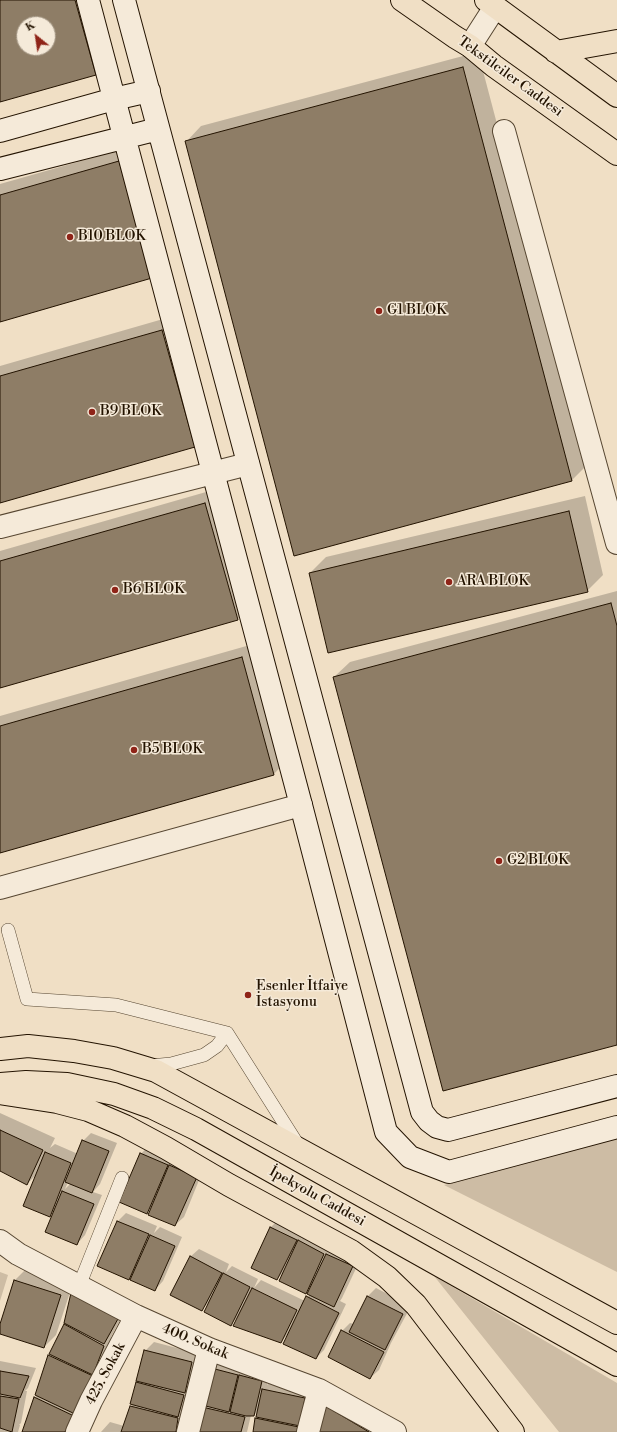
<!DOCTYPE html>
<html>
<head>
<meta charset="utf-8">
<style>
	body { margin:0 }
	#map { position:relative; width:617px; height:1432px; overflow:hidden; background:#f0dfc5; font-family:"Libre Bodoni",serif }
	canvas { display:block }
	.north { position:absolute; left:16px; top:16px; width:40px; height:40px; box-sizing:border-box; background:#f5ead9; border:1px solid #a19482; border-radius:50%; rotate:330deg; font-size:11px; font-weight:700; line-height:16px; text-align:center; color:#231300 }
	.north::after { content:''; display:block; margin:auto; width:14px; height:18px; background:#8f2418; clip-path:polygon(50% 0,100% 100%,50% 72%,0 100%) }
</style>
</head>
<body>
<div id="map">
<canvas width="617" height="1432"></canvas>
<div class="north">K</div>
</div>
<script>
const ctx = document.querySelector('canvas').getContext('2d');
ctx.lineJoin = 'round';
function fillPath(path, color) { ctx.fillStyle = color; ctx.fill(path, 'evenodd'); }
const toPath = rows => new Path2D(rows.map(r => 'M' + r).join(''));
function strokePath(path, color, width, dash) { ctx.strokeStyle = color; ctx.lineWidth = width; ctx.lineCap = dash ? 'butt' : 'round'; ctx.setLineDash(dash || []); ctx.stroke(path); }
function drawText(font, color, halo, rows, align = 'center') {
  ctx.font = font + ' "Libre Bodoni",serif'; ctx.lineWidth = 3; ctx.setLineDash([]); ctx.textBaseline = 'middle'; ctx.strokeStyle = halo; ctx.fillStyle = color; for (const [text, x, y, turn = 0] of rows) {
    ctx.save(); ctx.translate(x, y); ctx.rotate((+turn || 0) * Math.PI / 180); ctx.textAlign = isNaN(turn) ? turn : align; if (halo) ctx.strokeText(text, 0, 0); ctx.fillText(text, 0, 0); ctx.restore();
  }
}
const green = toPath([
	[617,1138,617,1272,444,1185],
	[0,1272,8,1275,0,1301],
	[434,1276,617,1383,617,1432,559,1432]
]);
const shadow = toPath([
	[0,0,94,0,111,59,95,74,0,101],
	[24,24,48,24,48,48,24,48],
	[478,52,587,465,572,480,186,142,201,126],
	[134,146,167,262,0,321,0,184],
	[177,315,209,431,194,446,0,502,0,366],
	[220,488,253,603,238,619,0,687,0,551],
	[585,496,603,575,587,591,310,573,326,557],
	[617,591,617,1044,334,677,350,662],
	[257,643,289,758,274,774,0,852,0,716],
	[0,1113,55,1138,50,1148,55,1144,78,1154,83,1141,91,1133,117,1143,100,1184,93,1192,102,1195,85,1235,77,1244,55,1210,49,1216,38,1173,27,1184,0,1170],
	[68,1182,71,1183,65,1189],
	[149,1145,204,1168,184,1217,175,1225,153,1206,146,1213,141,1154],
	[126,1213,157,1226,154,1233,160,1227,182,1237,163,1281,155,1290,135,1273,129,1278,99,1266,118,1221],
	[279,1219,304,1231,301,1239,307,1232,332,1245,329,1252,335,1246,361,1258,342,1298,340,1301,346,1304,324,1350,316,1358,288,1334,281,1342,238,1317,231,1324,209,1302,202,1310,190,1257,199,1249,229,1264,226,1272,232,1266,258,1279,254,1288,261,1280,305,1301,310,1294,311,1286,305,1292,283,1273,277,1279,271,1227],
	[27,1268,73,1283,56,1335,44,1347,0,1333,0,1328,14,1281],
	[376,1288,411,1306,391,1343,379,1370,370,1378,342,1331,350,1323,354,1324,368,1296],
	[126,1309,111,1337,112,1337,101,1365,67,1432,24,1432,35,1398,37,1395,49,1356,65,1325,67,1323],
	[154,1342,200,1354,183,1432,101,1432,110,1422,124,1426,130,1407,133,1404,137,1383,139,1381,145,1351],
	[220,1360,270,1373,267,1385,271,1381,313,1390,304,1432,254,1432,256,1419,258,1417,259,1410,254,1415,251,1415,247,1432,197,1432,212,1369],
	[0,1361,36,1368,28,1388,25,1391,27,1391,21,1423,19,1425,20,1425,18,1432,0,1432],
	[325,1406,389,1432,318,1432]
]);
const building = toPath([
	[0,0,75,0,96,75,0,102,0,0],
	[24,24,48,24,48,48,24,48,24,24],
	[463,67,572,481,294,556,185,141,463,67],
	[119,161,152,278,0,322,0,195,119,161],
	[162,330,195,447,0,503,0,376,162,330],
	[205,503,238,620,0,688,0,561,205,503],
	[569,511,588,592,328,653,309,573,569,511],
	[611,603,617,626,617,1045,443,1091,333,677,611,603],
	[242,657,274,775,0,853,0,726,242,657],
	[0,1130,43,1150,27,1185,0,1171,0,1130],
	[82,1140,109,1151,92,1193,65,1182,82,1140],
	[45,1152,71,1163,50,1217,23,1206,45,1152],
	[140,1153,168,1165,147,1214,119,1202,140,1153],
	[169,1165,197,1177,175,1226,148,1215,169,1165],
	[62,1191,94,1204,77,1245,45,1232,62,1191],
	[117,1221,149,1234,129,1280,97,1266,117,1221],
	[270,1227,297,1240,277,1280,251,1268,270,1227],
	[150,1235,175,1246,155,1291,130,1280,150,1235],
	[298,1240,324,1254,306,1294,279,1281,298,1240],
	[326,1254,353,1266,334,1307,307,1294,326,1254],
	[190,1256,222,1273,202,1311,170,1295,190,1256],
	[223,1273,250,1287,231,1326,204,1312,223,1273],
	[14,1280,61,1295,44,1348,0,1334,0,1324,14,1280],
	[252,1288,297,1310,281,1343,233,1326,252,1288],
	[71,1293,119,1317,104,1344,64,1323,71,1293],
	[306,1296,339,1313,316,1359,283,1344,306,1296],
	[367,1296,403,1314,385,1350,349,1332,367,1296],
	[64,1324,104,1346,93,1375,49,1354,64,1324],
	[341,1330,384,1352,370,1379,328,1357,341,1330],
	[144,1350,192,1362,185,1393,136,1381,144,1350],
	[48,1355,93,1376,75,1414,35,1395,48,1355],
	[211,1368,238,1375,229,1412,202,1405,211,1368],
	[0,1371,29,1376,20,1398,0,1394,0,1371],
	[239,1375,262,1381,254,1416,246,1416,230,1412,239,1375],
	[136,1382,184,1395,178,1417,130,1404,136,1382],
	[262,1389,305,1398,300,1426,256,1417,262,1389],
	[0,1396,19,1399,12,1432,0,1428,0,1396],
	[34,1397,74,1416,65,1432,22,1432,34,1397],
	[324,1405,369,1432,317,1432,324,1405],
	[130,1406,178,1418,176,1432,121,1432,130,1406],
	[202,1407,245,1417,241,1432,201,1432,196,1431,202,1407],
	[255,1418,299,1427,298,1432,253,1432,255,1418]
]);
const lane = toPath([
	[8,930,27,999,116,1005,227,1033],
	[150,1066,171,1064,204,1055,217,1046,227,1033,298,1145],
	[79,1286,122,1178]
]);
const street = toPath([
	[470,46,495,7],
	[504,131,617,543],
	[0,527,248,464],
	[0,888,301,805],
	[0,1241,18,1254,136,1316,209,1349,319,1390,395,1432],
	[77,1432,91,1401,136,1316],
	[188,1432,209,1349],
	[308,1432,319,1390]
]);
const secondary = toPath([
	[88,0,301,805,386,1132,410,1157,449,1172,617,1127],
	[124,0,422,1112,429,1121,437,1127,448,1130,617,1086],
	[0,131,114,99,149,91],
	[0,169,158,129]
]);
const primary = toPath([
	[402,0,455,37,470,46,494,66,617,154],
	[486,0,617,96],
	[556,52,617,41]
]);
const highway = toPath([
	[0,1049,28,1046,74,1051,113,1058,156,1071,617,1323],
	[0,1084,26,1082,67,1084,114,1094,153,1108,196,1129,617,1365],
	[0,1093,57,1102,88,1110,125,1126,166,1148,229,1185,351,1251,387,1277,416,1305,513,1432]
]);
const markers = [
	[70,237,4,"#8f2418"],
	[379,311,4,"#8f2418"],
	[92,412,4,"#8f2418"],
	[449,582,4,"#8f2418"],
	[115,590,4,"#8f2418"],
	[134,750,4,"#8f2418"],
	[499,861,4,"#8f2418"],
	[248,995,4,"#8f2418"]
];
const streetNames = [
	["Tekstilciler Caddesi",510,77,36],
	["İpekyolu Caddesi",317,1197,29],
	["400. Sokak",195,1342,23],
	["425. Sokak",106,1374,-62]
];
const poiNames = [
	["B10 BLOK",78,237],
	["G1 BLOK",387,311],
	["B9 BLOK",100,412],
	["ARA BLOK",457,582],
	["B6 BLOK",123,590],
	["B5 BLOK",142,750],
	["G2 BLOK",507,861],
	["Esenler İtfaiye",256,987],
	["İstasyonu",256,1003]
];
fillPath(green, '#cdbca4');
fillPath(shadow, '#0003');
fillPath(building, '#8e7d66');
strokePath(building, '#231300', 1);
strokePath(lane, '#564631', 14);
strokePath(street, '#564631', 24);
strokePath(secondary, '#231300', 24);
strokePath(primary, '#231300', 24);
strokePath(highway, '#231300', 24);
strokePath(lane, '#f5ead9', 13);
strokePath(street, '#f5ead9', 22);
strokePath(secondary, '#f5ead9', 22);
strokePath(primary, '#f0dfc5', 22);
strokePath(highway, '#f0dfc5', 22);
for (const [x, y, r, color] of markers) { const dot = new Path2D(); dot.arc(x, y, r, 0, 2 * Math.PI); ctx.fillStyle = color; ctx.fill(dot); strokePath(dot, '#f5ead9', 1.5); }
drawText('14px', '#231300', '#f5ead9', streetNames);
drawText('14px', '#231300', '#f5ead9', poiNames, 'left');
</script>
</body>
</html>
